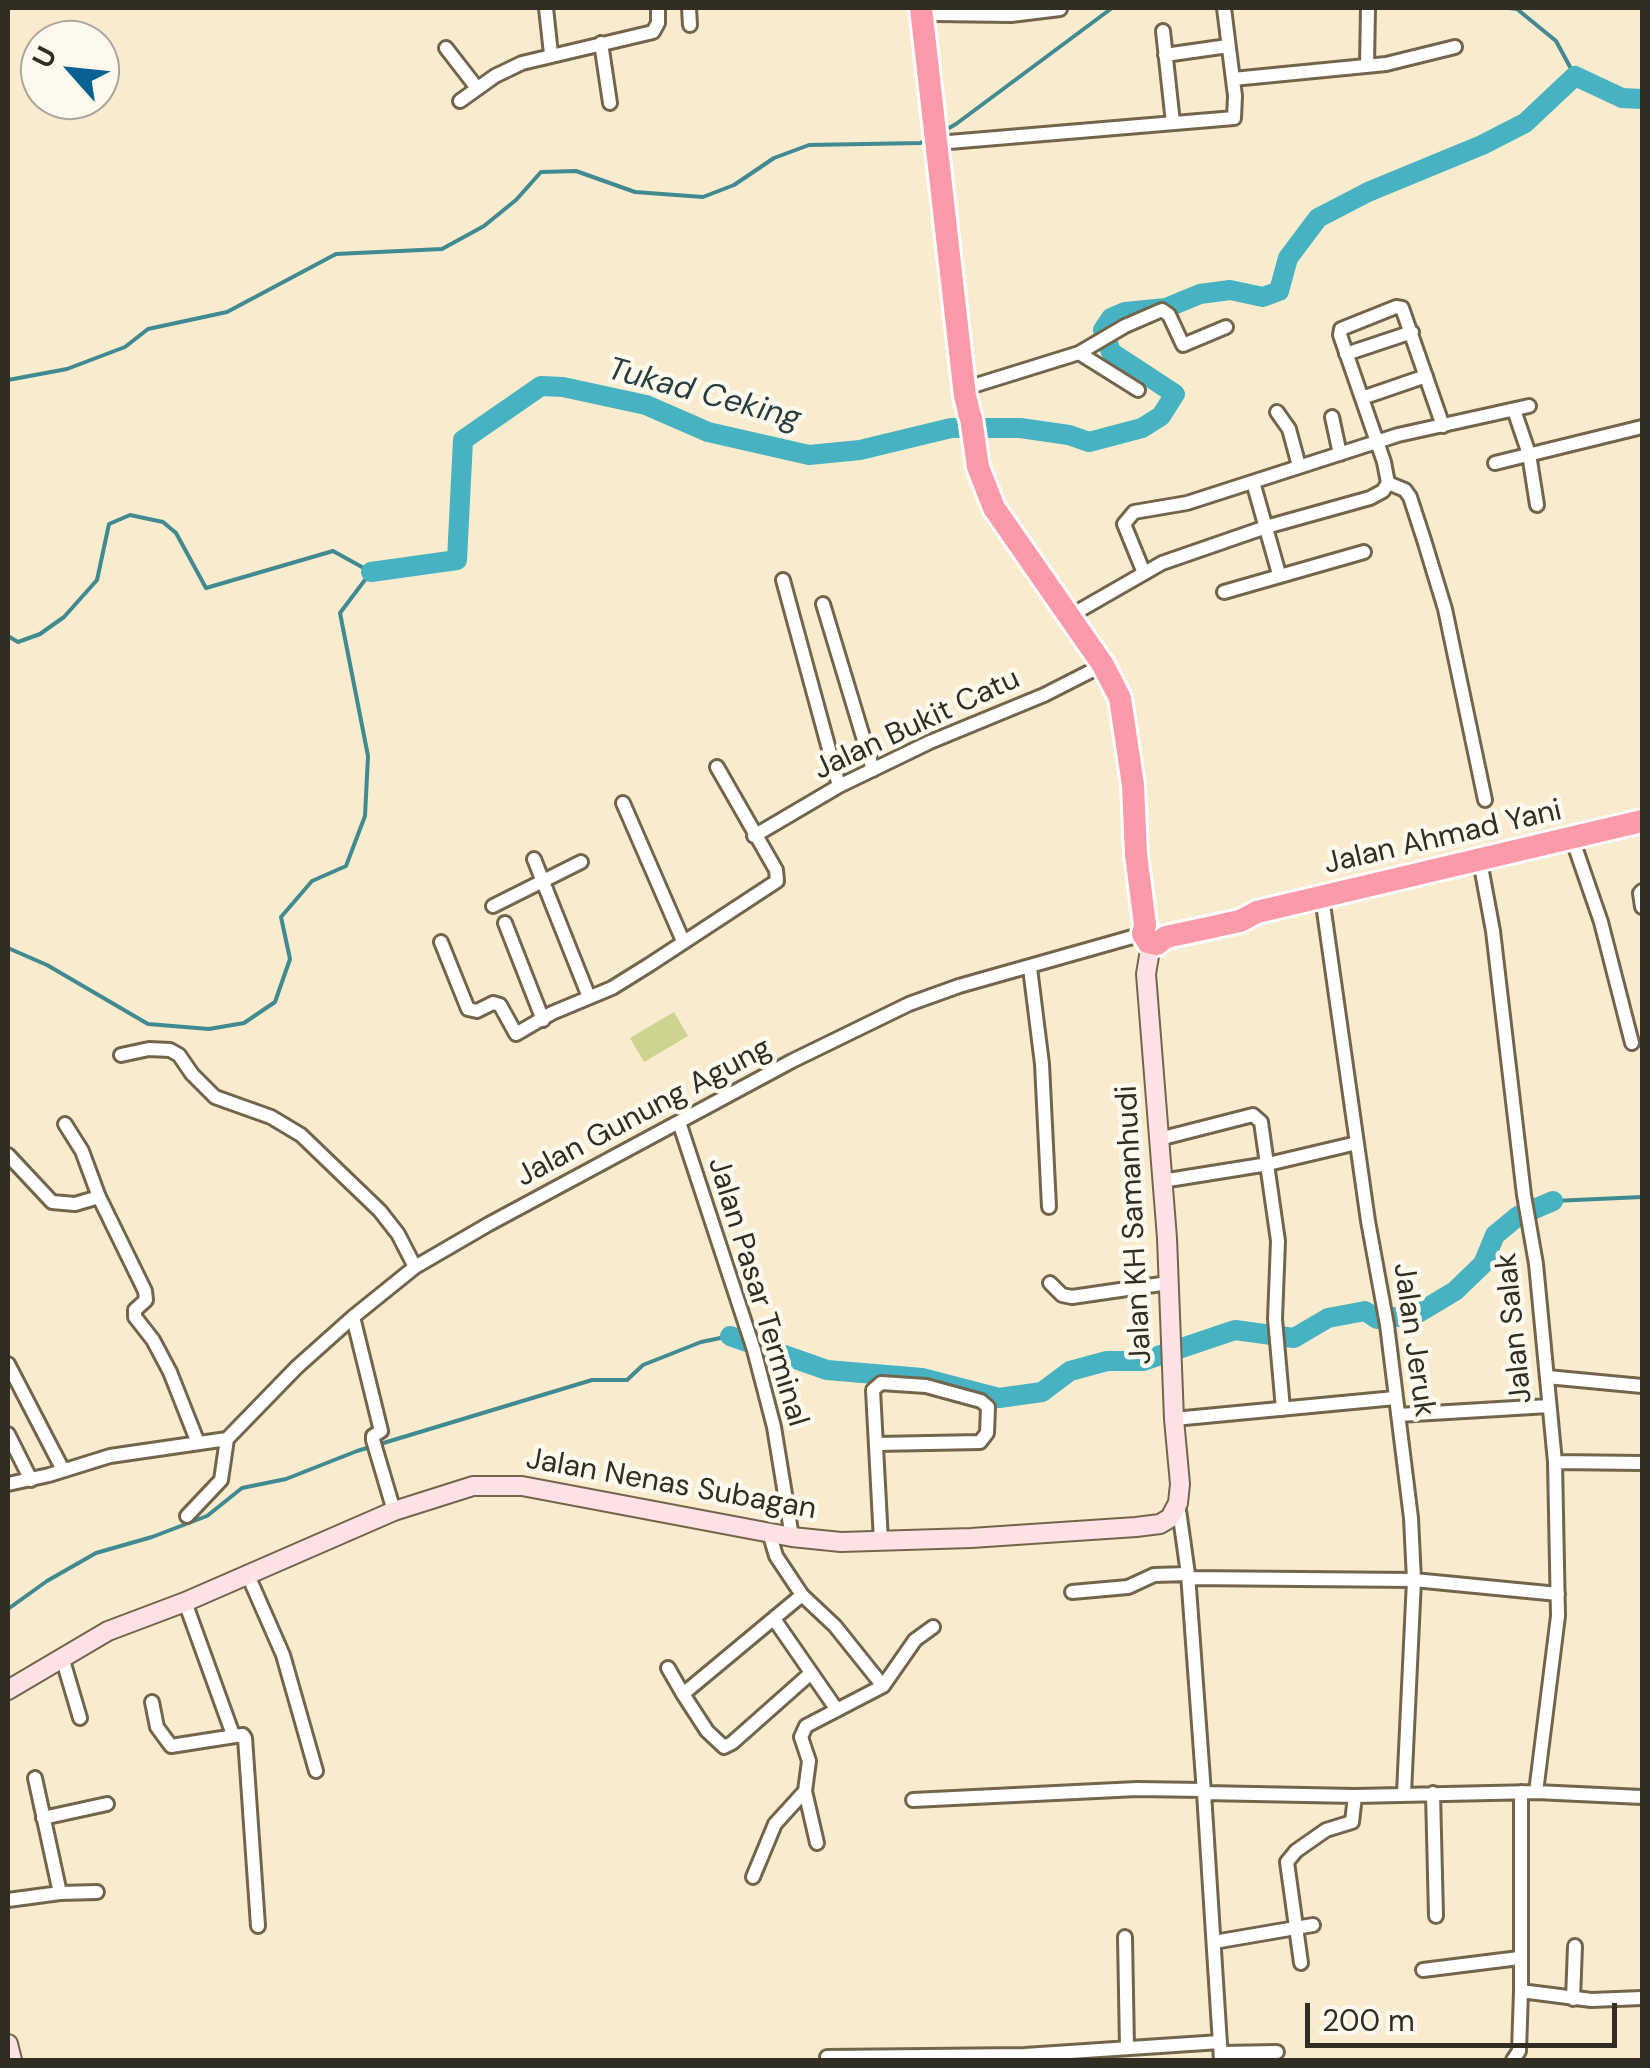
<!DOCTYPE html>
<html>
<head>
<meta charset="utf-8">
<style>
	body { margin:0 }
	#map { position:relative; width:1650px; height:2068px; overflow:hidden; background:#f8ebce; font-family:"DM Sans",sans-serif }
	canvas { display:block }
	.frame { position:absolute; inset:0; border:10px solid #322d22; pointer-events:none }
	.north { position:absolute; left:20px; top:20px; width:100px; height:100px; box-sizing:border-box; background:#fef9ed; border:2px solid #aca79c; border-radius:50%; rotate:297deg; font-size:28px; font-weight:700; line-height:40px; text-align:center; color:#322d22 }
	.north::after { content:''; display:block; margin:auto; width:35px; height:45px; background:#096092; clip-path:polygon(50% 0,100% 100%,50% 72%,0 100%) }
	.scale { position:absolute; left:1305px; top:2003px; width:312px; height:45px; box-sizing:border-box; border:5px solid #322d22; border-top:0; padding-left:12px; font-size:30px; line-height:35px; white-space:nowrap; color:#322d22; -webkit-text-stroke:8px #fef9ed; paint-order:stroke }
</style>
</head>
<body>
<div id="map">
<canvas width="1650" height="2068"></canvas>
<div class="frame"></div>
<div class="north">U</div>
<div class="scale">200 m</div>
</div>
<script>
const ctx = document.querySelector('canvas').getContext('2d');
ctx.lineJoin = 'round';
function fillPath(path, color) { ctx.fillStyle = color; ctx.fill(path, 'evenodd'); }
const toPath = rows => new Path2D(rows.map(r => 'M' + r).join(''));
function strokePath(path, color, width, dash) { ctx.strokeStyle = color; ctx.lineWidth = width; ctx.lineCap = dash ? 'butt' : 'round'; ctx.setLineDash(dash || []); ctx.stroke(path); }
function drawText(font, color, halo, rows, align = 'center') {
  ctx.font = font + ' "DM Sans",sans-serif'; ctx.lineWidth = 9; ctx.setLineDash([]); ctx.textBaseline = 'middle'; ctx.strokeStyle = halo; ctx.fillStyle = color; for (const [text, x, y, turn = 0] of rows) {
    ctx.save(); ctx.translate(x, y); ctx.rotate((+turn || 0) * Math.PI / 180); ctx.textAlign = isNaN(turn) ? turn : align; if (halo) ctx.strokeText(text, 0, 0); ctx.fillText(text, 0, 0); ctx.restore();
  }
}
const green = toPath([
	[674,1012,688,1036,644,1062,630,1038]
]);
const stream = toPath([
	[1509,8,1517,9,1556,41,1575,76],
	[942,132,956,124,1112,8],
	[8,380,67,369,125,347,148,329,227,312,336,254,442,249,484,226,516,200,541,172,576,171,635,192,703,197,734,185,774,158,809,145,920,143,929,139],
	[8,636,18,642,40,634,64,617,97,580,109,524,130,515,163,522,176,533,206,588,333,551,371,572,340,613,368,756,365,816,346,866,312,881,281,917,290,959,275,1002,244,1023,209,1029,148,1024,47,965,8,948],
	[1553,1201,1642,1197],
	[8,1609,47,1581,96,1553,152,1537,207,1516,242,1488,286,1479,357,1451,592,1380,627,1380,643,1365,701,1342,730,1336]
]);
const river = toPath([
	[371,572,457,560,463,440,541,386,563,387,646,405,708,432,809,455,860,450,951,428,1020,428,1069,435,1089,442,1142,428,1161,416,1175,394,1111,352,1103,330,1111,318,1125,312,1166,308,1200,294,1230,290,1263,297,1279,291,1288,258,1318,218,1368,192,1482,145,1525,123,1575,76,1622,98,1642,99],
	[730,1336,827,1370,922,1378,999,1398,1042,1392,1070,1371,1107,1361,1143,1361,1235,1330,1294,1338,1328,1318,1365,1311,1377,1319,1415,1315,1455,1291,1483,1264,1495,1235,1518,1216,1553,1201]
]);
const street = toPath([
	[546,8,551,54],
	[689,8,690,25],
	[934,14,1011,15,1060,9],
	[1163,31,1173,123],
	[601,43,610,103],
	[446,48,477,88],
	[1165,55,1228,46],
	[1367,66,1368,8],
	[1233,79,1386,64,1455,47],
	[460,101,495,76,522,63,653,32,658,23,658,8],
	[949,142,1234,118,1235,96,1224,8],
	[1079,353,1138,390],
	[1346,354,1412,332],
	[976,385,1079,353,1125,326,1162,310,1169,315,1183,345,1226,327],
	[1362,398,1426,376],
	[1514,410,1529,454,1537,505],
	[1277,412,1289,429,1299,466],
	[1332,417,1340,454],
	[1495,463,1642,427],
	[1253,482,1279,574],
	[1388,483,1384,462,1340,335,1341,329,1396,307,1402,308,1443,426],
	[1388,483,1405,490,1410,497,1424,540,1445,609,1485,800],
	[1144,573,1124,524,1134,512,1187,503,1398,435,1529,406],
	[783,580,839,786],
	[1224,592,1364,552],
	[823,604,873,770],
	[1068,617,1162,563,1266,527,1370,498,1383,491,1388,483],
	[623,803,683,941],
	[754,836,839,786,930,742,1044,695,1103,665],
	[1572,838,1601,922,1632,1043],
	[534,859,589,997],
	[1480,861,1493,931,1524,1195,1536,1264,1555,1462,1558,1616,1536,1792],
	[1642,891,1640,893,1642,907],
	[1322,897,1368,1221,1387,1325,1411,1518,1414,1580,1404,1793],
	[493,906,581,862],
	[505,923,543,1020],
	[441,942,468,1009,477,1011,493,1003,500,1005,516,1034,552,1013,612,988,649,965,777,881,776,870,717,767],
	[1030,968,1042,1064,1049,1207],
	[121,1055,149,1049,170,1050,179,1055,192,1074,215,1097,271,1117,301,1135,380,1211,398,1234,415,1267],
	[679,1122,754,1350,774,1427,792,1537],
	[65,1124,82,1151,99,1197,145,1291,146,1300,135,1310,135,1317,153,1340,170,1372,198,1443],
	[1159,1139,1253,1115,1261,1122,1278,1241,1275,1319,1283,1409],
	[8,1155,52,1202,75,1204,99,1197],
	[1162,1181,1268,1164,1357,1143],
	[1050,1283,1062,1295,1072,1297,1168,1283],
	[353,1317,381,1431,373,1436,373,1440,394,1511],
	[8,1364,63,1470],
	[1547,1377,1642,1386],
	[1398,1415,1549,1406],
	[1174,1419,1395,1398],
	[8,1434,31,1480],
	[227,1439,297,1367,353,1317,415,1267,489,1224,792,1061,909,1004,959,986,1143,934],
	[877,1444,980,1442,987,1433,988,1407,981,1401,926,1386,881,1383,873,1390,881,1541],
	[1555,1462,1642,1463],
	[8,1484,49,1475,110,1456,227,1439],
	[1178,1503,1188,1574,1204,1793,1355,1796,1536,1792,1642,1797],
	[187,1516,221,1480,227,1439],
	[247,1573,283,1655,316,1771],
	[1188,1578,1414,1580,1558,1594],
	[1072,1592,1128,1587,1154,1575,1188,1574],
	[802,1595,835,1626,883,1686],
	[185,1602,232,1732,235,1736,243,1735,245,1738,258,1926],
	[774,1619,837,1710],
	[62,1657,80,1718],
	[668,1668,683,1694,802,1595,776,1556,769,1532],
	[683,1694,707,1731,724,1747,732,1743,811,1673],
	[152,1702,157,1727,171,1746,235,1736],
	[35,1778,60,1893],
	[805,1791,817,1843],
	[1521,1792,1521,1991,1591,2000,1642,1998],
	[1204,1793,1221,2060],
	[1433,1793,1436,1916],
	[913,1800,1137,1789,1203,1790],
	[43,1818,107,1804],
	[753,1877,775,1824,805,1791,809,1761,801,1737,806,1726,883,1686,915,1640,933,1627],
	[8,1900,60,1893,97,1892],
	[1125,1937,1127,2048],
	[1214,1942,1313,1925],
	[1301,1963,1287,1862,1296,1851,1326,1830,1352,1822,1355,1796],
	[1423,1970,1519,1958],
	[1573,1999,1575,1946],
	[1221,2053,1277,2052],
	[827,2057,1025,2055,1220,2042],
	[1513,2060,1519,2051,1521,1991]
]);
const secondary = toPath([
	[8,1690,108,1631,185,1602,394,1511,473,1486,522,1486,792,1537,841,1542,971,1538,1136,1527,1160,1524,1170,1518,1178,1503,1180,1484,1174,1419,1167,1238,1146,974,1151,944],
	[8,2044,12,2060]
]);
const highway = toPath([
	[921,8,965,396,970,416],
	[971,418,978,467,994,508,1103,665,1120,698,1133,785,1136,854,1145,925,1143,934,1148,942,1157,944,1166,937,1240,921,1257,912,1642,821]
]);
const streetNames = [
	["Jalan Bukit Catu",917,725,-25],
	["Jalan Ahmad Yani",1443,838,-13],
	["Jalan Gunung Agung",644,1113,-28],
	["Jalan KH Samanhudi",1135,1225,-93],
	["Jalan Pasar Terminal",757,1292,73],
	["Jalan Salak",1515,1328,-96],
	["Jalan Jeruk",1413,1340,82],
	["Jalan Nenas Subagan",671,1485,10]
];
const waterNames = [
	["Tukad Ceking",704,395,15]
];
fillPath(green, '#cdd48f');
strokePath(stream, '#418a91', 4);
strokePath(river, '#47b2c1', 20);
strokePath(street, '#71664c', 18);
strokePath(secondary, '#71664c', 22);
strokePath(highway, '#fff', 28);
strokePath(street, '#fff', 12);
strokePath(secondary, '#fee1e5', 18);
strokePath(highway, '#fb9aa9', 22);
drawText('30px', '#322d22', '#fef9ed', streetNames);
drawText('italic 32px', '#263e42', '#fef9ed', waterNames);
</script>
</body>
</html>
